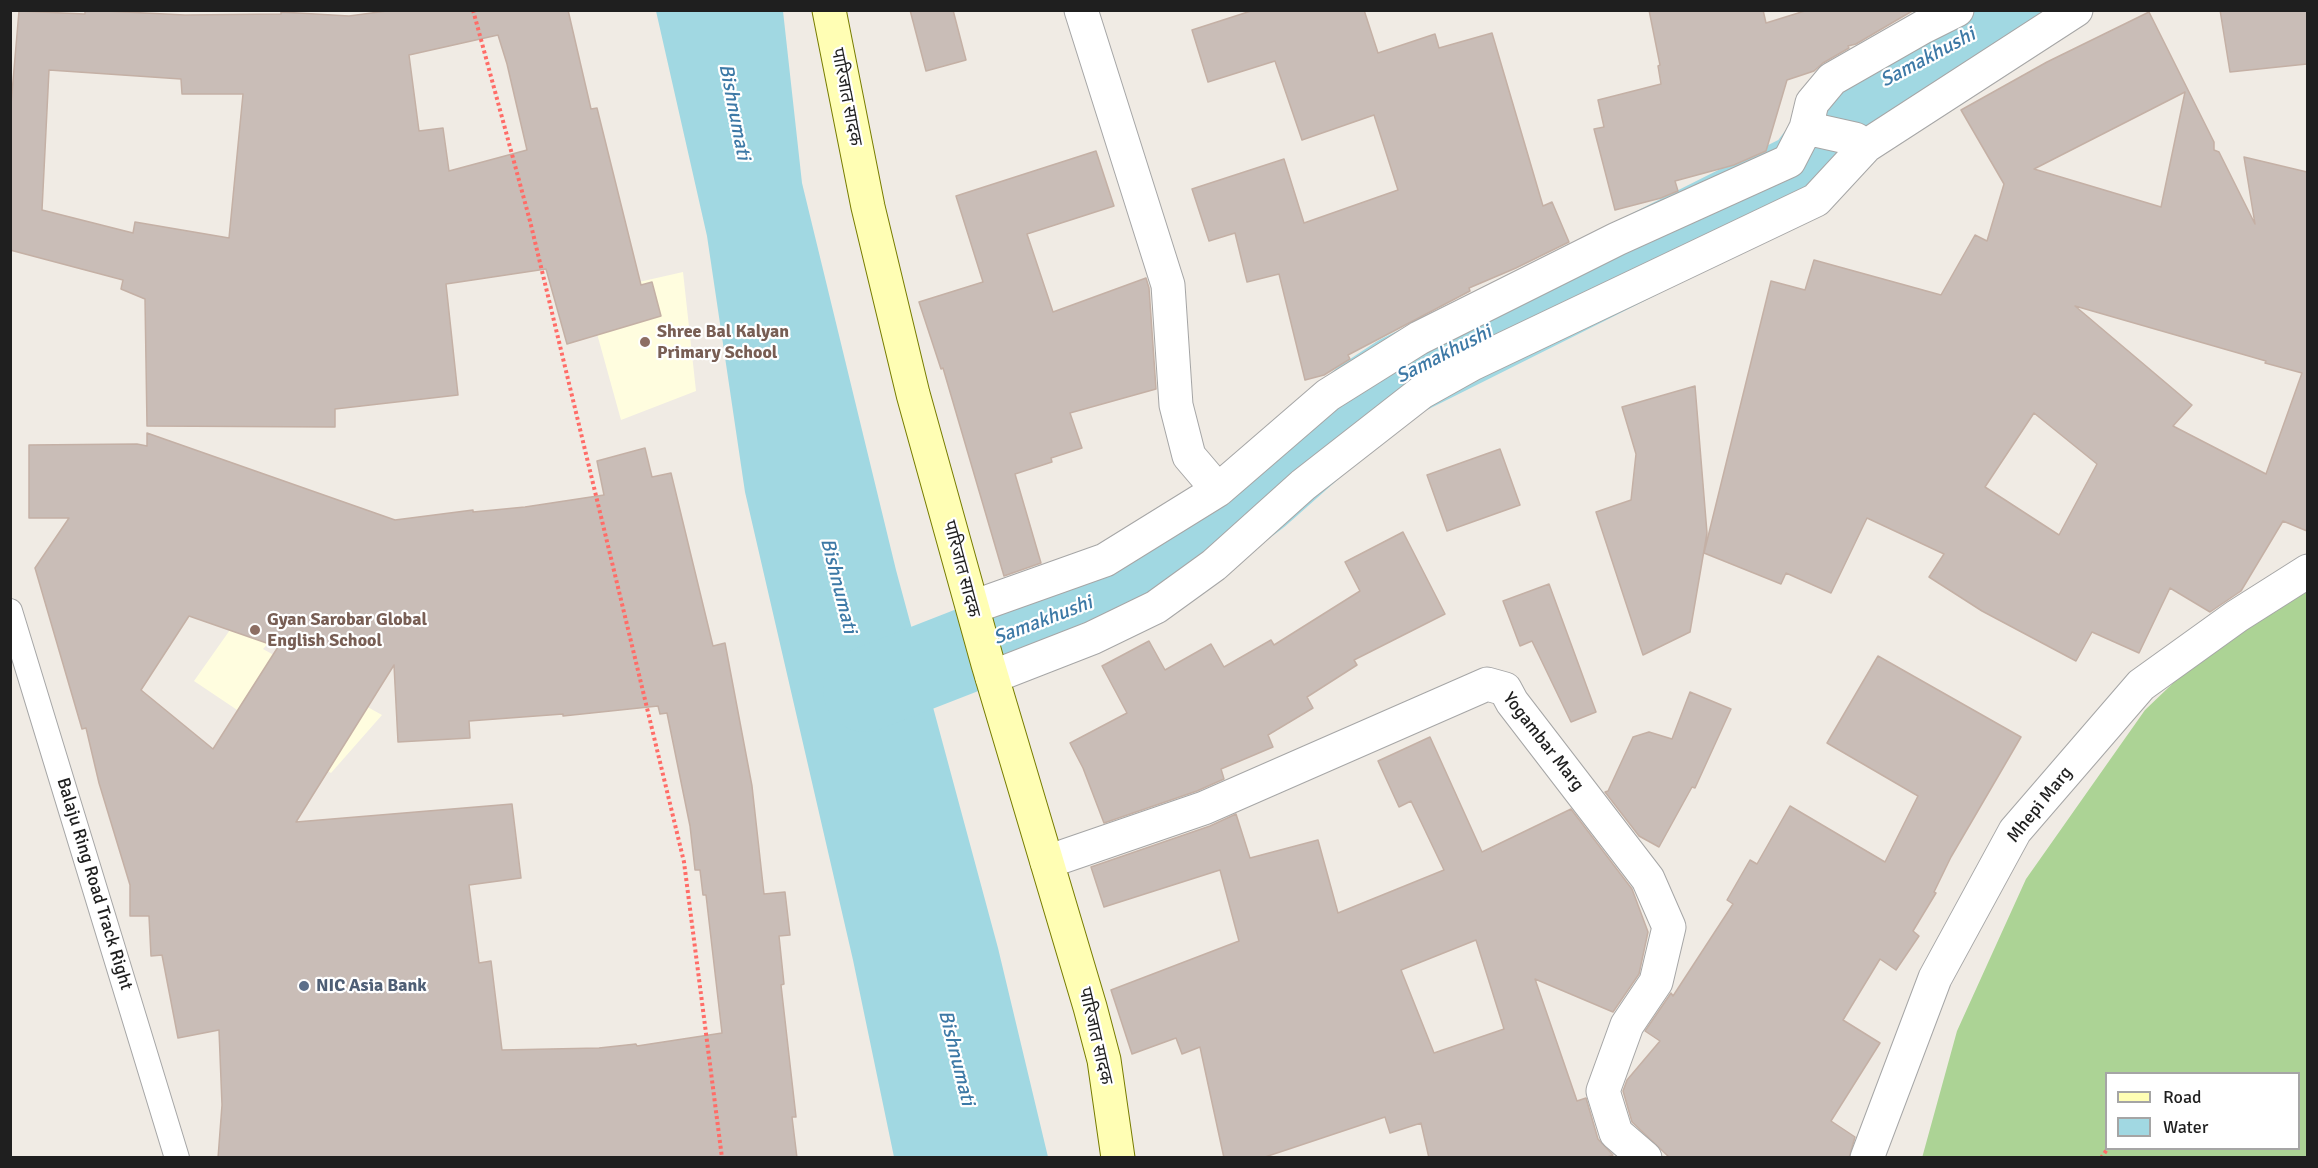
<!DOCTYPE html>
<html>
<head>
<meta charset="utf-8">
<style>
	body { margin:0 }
	#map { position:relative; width:2318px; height:1168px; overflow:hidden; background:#f0ebe4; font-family:Signika,sans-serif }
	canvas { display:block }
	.frame { position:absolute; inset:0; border:12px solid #1f1f1f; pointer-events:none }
	.legend { position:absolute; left:2105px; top:1072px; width:195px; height:78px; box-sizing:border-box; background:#fff; border:2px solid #a5a5a5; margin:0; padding:8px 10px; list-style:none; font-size:18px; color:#1f1f1f }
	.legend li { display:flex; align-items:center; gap:12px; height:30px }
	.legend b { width:30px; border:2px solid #a5a5a5 }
</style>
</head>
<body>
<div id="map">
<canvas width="2318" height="1168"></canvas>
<div class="frame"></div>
<ul class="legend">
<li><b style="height:8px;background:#fffeb4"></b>Road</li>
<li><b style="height:16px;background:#a1d8e2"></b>Water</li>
</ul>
</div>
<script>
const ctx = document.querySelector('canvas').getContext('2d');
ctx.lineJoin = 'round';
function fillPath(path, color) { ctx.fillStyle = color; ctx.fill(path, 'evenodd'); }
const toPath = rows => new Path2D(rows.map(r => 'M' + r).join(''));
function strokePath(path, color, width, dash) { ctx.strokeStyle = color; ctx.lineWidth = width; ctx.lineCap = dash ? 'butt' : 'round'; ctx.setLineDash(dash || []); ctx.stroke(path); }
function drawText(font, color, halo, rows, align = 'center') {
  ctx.font = font + ' Signika,"Noto Sans Devanagari",sans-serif'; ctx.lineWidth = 4.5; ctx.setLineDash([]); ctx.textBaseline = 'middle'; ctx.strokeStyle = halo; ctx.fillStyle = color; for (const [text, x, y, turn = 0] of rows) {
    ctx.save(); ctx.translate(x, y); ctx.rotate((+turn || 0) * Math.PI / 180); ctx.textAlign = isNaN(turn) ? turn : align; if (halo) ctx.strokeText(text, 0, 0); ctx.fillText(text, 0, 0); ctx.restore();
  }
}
const education = toPath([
	[683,272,696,391,621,420,586,294],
	[317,590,263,649,382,715,331,773,194,681,244,610]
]);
const forest = toPath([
	[2307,587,2307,1157,1922,1158,1957,1031,2026,879,2145,710,2241,618],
	[2106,1074,2298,1074,2298,1148,2106,1148]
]);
const water = toPath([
	[656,11,783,11,802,183,896,570,998,948,1048,1157,894,1157,853,960,745,492,707,236]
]);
const river = toPath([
	[865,690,1142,582,1257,495,1364,400,1399,377,1806,173,1869,90,2017,10]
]);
const building = toPath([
	[85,10,185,15,281,14,281,12,349,16,394,10,568,10,591,109,597,108,641,285,652,282,661,316,567,344,546,269,446,284,458,395,335,409,335,427,147,426,145,299,121,289,123,280,10,250,10,116,19,11,85,14,85,10],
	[498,35,507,64,527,150,449,171,443,128,419,131,409,55,498,35],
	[49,70,181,79,182,94,243,94,229,238,135,222,133,233,42,210,49,70],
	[910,10,953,10,966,60,926,71,910,10],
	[1254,10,1364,10,1378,53,1435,34,1439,48,1492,33,1543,206,1552,202,1569,242,1516,268,1469,288,1470,291,1348,355,1350,359,1324,375,1305,380,1279,274,1247,282,1235,233,1209,241,1192,189,1284,159,1304,223,1398,190,1374,115,1302,140,1275,61,1208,82,1192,30,1254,10],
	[1649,10,1763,10,1766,23,1808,10,1914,10,1856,44,1848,46,1849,48,1823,63,1814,71,1787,80,1766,151,1734,165,1675,181,1678,191,1661,198,1615,210,1594,129,1604,127,1598,100,1661,84,1658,66,1660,65,1649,10],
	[2220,10,2307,10,2307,64,2230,72,2220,10],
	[2149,12,2214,142,2214,150,2219,152,2255,224,2244,157,2307,172,2307,531,2283,521,2241,591,2210,612,2170,588,2139,653,2092,632,2076,661,1982,611,1929,577,1944,554,1867,518,1831,593,1786,573,1781,584,1704,553,1771,281,1805,290,1814,260,1941,295,1975,235,1987,241,2004,184,1961,110,2047,62,2149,12],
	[2185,92,2161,207,2034,169,2185,92],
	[2075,306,2266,361,2265,363,2302,373,2266,474,2173,426,2192,405,2075,306],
	[2034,413,2097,464,2059,535,1985,487,2034,413],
	[1096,151,1114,206,1027,234,1053,312,1146,278,1149,288,1156,389,1070,413,1082,448,1051,458,1052,462,1015,474,1041,563,1004,576,943,368,941,369,919,302,983,282,956,196,1096,151],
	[1695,386,1707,533,1690,632,1643,655,1596,512,1631,500,1636,454,1622,407,1695,386],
	[147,433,395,520,473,510,473,512,525,507,604,495,597,461,645,448,652,477,671,473,713,646,725,643,752,786,764,894,785,892,790,935,779,936,784,984,781,985,796,1117,792,1117,797,1158,218,1158,222,1105,219,1030,178,1038,162,955,151,956,149,916,130,916,130,885,99,783,86,728,82,729,35,568,69,518,29,518,29,445,137,444,147,446,147,433],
	[189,616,278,647,213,749,141,690,189,616],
	[394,665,398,742,470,738,469,721,563,714,563,716,658,706,660,714,667,713,690,826,695,870,700,870,703,895,706,895,722,1033,637,1046,636,1044,599,1048,502,1050,491,961,479,963,469,885,521,878,512,804,296,822,394,665],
	[1500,449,1520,505,1447,531,1427,475,1500,449],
	[1403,532,1445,614,1354,660,1357,665,1307,697,1313,708,1268,735,1273,747,1221,769,1224,779,1197,791,1104,823,1083,768,1070,743,1127,713,1102,666,1149,641,1165,670,1211,644,1224,667,1271,640,1274,645,1360,591,1345,562,1403,532],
	[1549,584,1596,712,1571,722,1532,641,1520,646,1503,601,1549,584],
	[1878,656,2021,737,1951,857,1934,892,1936,893,1913,931,1919,936,1896,970,1880,959,1843,1020,1880,1043,1831,1121,1855,1137,1849,1158,1670,1158,1632,1122,1623,1091,1627,1080,1660,1041,1645,1031,1671,993,1673,996,1733,904,1727,900,1750,860,1757,864,1790,806,1885,862,1918,796,1827,743,1878,656],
	[1690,692,1731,709,1695,788,1692,787,1659,847,1639,836,1605,792,1608,791,1633,737,1649,732,1672,739,1690,692],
	[1430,737,1482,852,1571,809,1632,889,1648,932,1639,974,1613,1012,1535,979,1577,1101,1586,1098,1598,1139,1613,1155,1605,1158,1429,1158,1421,1123,1390,1133,1385,1117,1262,1158,1224,1158,1200,1047,1182,1054,1176,1038,1132,1054,1111,990,1239,941,1220,870,1104,907,1091,867,1210,826,1236,814,1250,858,1318,840,1338,913,1444,870,1411,801,1399,807,1378,761,1430,737],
	[1476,940,1504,1029,1434,1053,1401,970,1476,940]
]);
const path = toPath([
	[473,10,530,221,684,862,722,1158],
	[2101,1158,2108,1148]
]);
const lane = toPath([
	[10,611,177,1158]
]);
const street = toPath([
	[1081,10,1168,285,1176,405,1189,456,1218,490],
	[1806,128,1855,139,1866,146,2076,10],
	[973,607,1105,560,1218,490,1328,395,1419,338,1617,239,1789,161,1806,128,1812,103,1832,79,1923,27,1957,10],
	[992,677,1092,638,1156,607,1214,565,1303,485,1422,392,1472,364,1816,200,1866,146],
	[1047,862,1204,808,1487,684,1505,689,1512,702,1648,879,1669,927,1656,982,1627,1025,1603,1091,1616,1133,1645,1158],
	[1867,1158,1935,978,2015,831,2141,685,2237,616,2308,571]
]);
const secondary = toPath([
	[829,10,868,207,913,394,988,664,1090,1007,1104,1060,1118,1158]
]);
const markers = [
	[645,342,6,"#8d6e63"],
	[255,630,6,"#8d6e63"],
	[304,986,6,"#5c6f8a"]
];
const streetNames = [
	["पारिजात सादक",846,97,79],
	["पारिजात सादक",961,569,75],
	["Yogambar Marg",1543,742,52],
	["Mhepi Marg",2040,805,-51],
	["Balaju Ring Road Track Right",94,884,73],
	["पारिजात सादक",1095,1036,77]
];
const educationNames = [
	["Shree Bal Kalyan",657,332],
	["Primary School",657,353],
	["Gyan Sarobar Global",267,620],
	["English School",267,641]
];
const serviceNames = [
	["NIC Asia Bank",316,986]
];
const waterNames = [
	["Samakhushi",1928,58,-28],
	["Bishnumati",734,112,79],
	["Samakhushi",1444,355,-27],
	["Bishnumati",838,586,76],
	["Samakhushi",1043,621,-21],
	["Bishnumati",956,1058,76]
];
fillPath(education, '#fffddf');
fillPath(forest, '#acd395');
fillPath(water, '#a1d8e2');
strokePath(river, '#a1d8e2', 84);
fillPath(building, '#c9bdb7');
strokePath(building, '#c4b0a5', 1.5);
strokePath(lane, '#a6a6a6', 26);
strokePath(street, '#a6a6a6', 35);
strokePath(secondary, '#777c00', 35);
strokePath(path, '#ff6c67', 4, [3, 3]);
strokePath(lane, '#fff', 24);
strokePath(street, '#fff', 33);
strokePath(secondary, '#fffeb4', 33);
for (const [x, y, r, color] of markers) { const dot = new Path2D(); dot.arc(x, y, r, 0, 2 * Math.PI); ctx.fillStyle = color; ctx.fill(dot); strokePath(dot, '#fff', 2); }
drawText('18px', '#1f1f1f', '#fff', streetNames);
drawText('bold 18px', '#785e54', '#fff', educationNames, 'left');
drawText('bold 18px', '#4e5e75', '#fff', serviceNames, 'left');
drawText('italic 20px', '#3d79a6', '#fff', waterNames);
</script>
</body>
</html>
